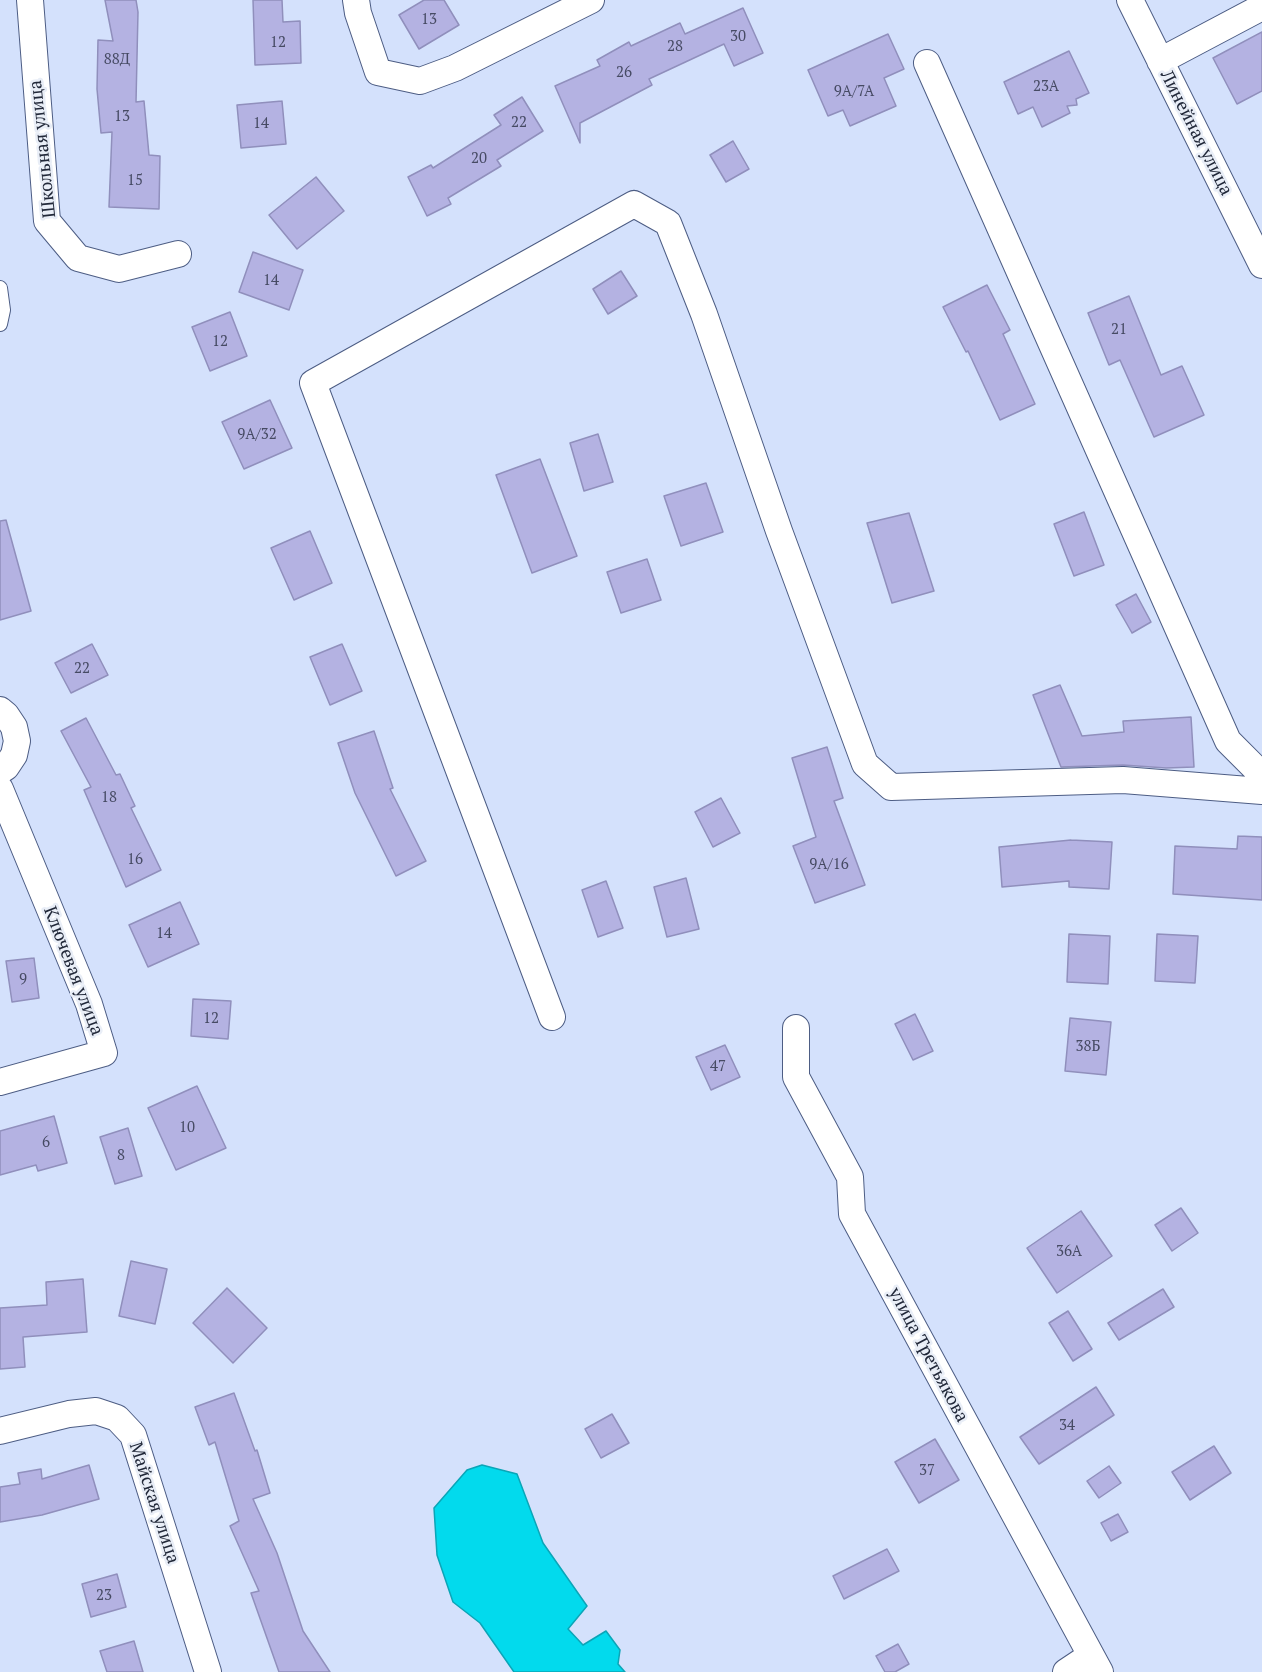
<!DOCTYPE html>
<html>
<head>
<meta charset="utf-8">
<style>
	body { margin:0 }
	canvas { display:block; background:#d4e1fc }
</style>
</head>
<body>
<canvas width="1262" height="1672"></canvas>
<script>
const ctx = document.querySelector('canvas').getContext('2d');
ctx.lineJoin = 'round';
function fillPath(path, color) { ctx.fillStyle = color; ctx.fill(path, 'evenodd'); }
const toPath = rows => new Path2D(rows.map(r => 'M' + r).join(''));
function strokePath(path, color, width, dash) { ctx.strokeStyle = color; ctx.lineWidth = width; ctx.lineCap = dash ? 'butt' : 'round'; ctx.setLineDash(dash || []); ctx.stroke(path); }
function drawText(font, color, halo, rows, align = 'center') {
  ctx.font = font + ' "PT Serif",serif'; ctx.lineWidth = 5; ctx.setLineDash([]); ctx.textBaseline = 'middle'; ctx.strokeStyle = halo; ctx.fillStyle = color; for (const [text, x, y, turn = 0] of rows) {
    ctx.save(); ctx.translate(x, y); ctx.rotate((+turn || 0) * Math.PI / 180); ctx.textAlign = isNaN(turn) ? turn : align; if (halo) ctx.strokeText(text, 0, 0); ctx.fillText(text, 0, 0); ctx.restore();
  }
}
const water = toPath([
	[482,1465,517,1474,543,1543,587,1606,568,1629,583,1645,606,1631,620,1650,618,1664,625,1672,514,1672,480,1623,453,1602,437,1555,434,1508,467,1470,482,1465]
]);
const building = toPath([
	[105,0,136,0,138,12,136,102,144,101,149,155,160,156,159,209,109,207,112,132,101,133,97,89,98,40,113,41,105,0],
	[253,0,282,0,283,22,300,21,301,63,255,65,253,0],
	[424,0,444,0,459,25,419,49,399,15,424,0],
	[743,8,763,53,734,66,724,44,649,79,652,85,580,123,580,143,555,86,600,66,597,60,629,42,631,46,680,23,685,34,743,8],
	[1262,32,1262,91,1237,104,1213,58,1262,32],
	[888,34,904,69,884,78,896,106,850,126,843,110,828,116,808,70,888,34],
	[1069,51,1089,93,1076,99,1077,105,1067,106,1070,113,1042,127,1033,107,1018,114,1004,82,1069,51],
	[522,97,543,131,497,160,501,166,448,198,451,204,427,216,408,177,431,165,433,168,501,125,494,115,522,97],
	[282,101,286,144,241,148,237,105,282,101],
	[733,141,749,169,726,182,710,155,733,141],
	[316,177,344,211,297,249,269,215,316,177],
	[253,252,303,270,289,310,239,292,253,252],
	[621,271,637,296,608,314,593,289,621,271],
	[987,285,1010,330,1003,334,1035,404,1000,420,968,351,966,352,943,307,987,285],
	[1129,296,1161,375,1182,366,1204,415,1154,437,1120,360,1109,365,1088,313,1129,296],
	[230,312,247,356,210,371,192,327,230,312],
	[270,400,292,448,244,469,222,422,270,400],
	[598,434,613,482,584,491,570,443,598,434],
	[540,459,577,556,532,573,496,475,540,459],
	[706,483,723,532,681,546,664,496,706,483],
	[1084,512,1104,565,1074,576,1054,524,1084,512],
	[909,513,934,591,892,603,867,523,909,513],
	[6,520,31,611,0,620,0,521,6,520],
	[310,531,332,583,294,600,271,548,310,531],
	[647,559,661,600,621,613,607,572,647,559],
	[1136,594,1151,622,1132,633,1116,605,1136,594],
	[92,644,108,675,71,693,55,663,92,644],
	[342,644,362,691,330,705,310,657,342,644],
	[1060,685,1082,736,1124,732,1123,721,1191,717,1194,767,1166,768,1123,765,1061,767,1033,695,1060,685],
	[86,718,116,775,120,774,135,806,131,808,161,870,126,887,84,790,91,787,61,731,86,718],
	[374,731,393,788,390,789,426,861,396,876,355,793,338,743,374,731],
	[827,747,843,798,834,801,865,885,815,903,793,846,816,837,792,758,827,747],
	[721,798,740,833,713,847,695,812,721,798],
	[1238,836,1262,837,1262,900,1173,894,1175,846,1237,849,1238,836],
	[1071,840,1112,842,1109,889,1069,887,1069,881,1002,887,999,847,1071,840],
	[686,878,699,929,667,937,654,887,686,878],
	[606,881,623,928,598,937,582,890,606,881],
	[180,902,199,944,148,967,129,925,180,902],
	[1069,934,1110,936,1108,984,1067,982,1069,934],
	[1157,934,1198,936,1195,983,1155,981,1157,934],
	[34,958,39,998,12,1002,6,961,34,958],
	[193,999,231,1001,228,1039,191,1036,193,999],
	[915,1014,933,1051,913,1060,895,1024,915,1014],
	[1070,1018,1111,1022,1106,1075,1065,1071,1070,1018],
	[725,1045,740,1077,711,1090,696,1057,725,1045],
	[197,1086,226,1148,176,1170,148,1108,197,1086],
	[54,1116,67,1163,38,1171,36,1165,0,1175,0,1131,54,1116],
	[128,1128,142,1176,115,1184,100,1137,128,1128],
	[1181,1208,1198,1233,1172,1251,1155,1225,1181,1208],
	[1081,1211,1112,1256,1057,1293,1027,1248,1081,1211],
	[131,1261,167,1269,155,1324,119,1316,131,1261],
	[83,1279,87,1332,23,1337,25,1367,0,1369,0,1308,47,1305,46,1282,83,1279],
	[227,1288,267,1328,233,1363,193,1323,227,1288],
	[1163,1289,1174,1307,1119,1340,1108,1323,1163,1289],
	[1068,1311,1092,1349,1073,1361,1049,1323,1068,1311],
	[1096,1387,1114,1415,1039,1464,1020,1437,1096,1387],
	[234,1393,255,1451,257,1450,270,1493,253,1499,277,1553,303,1631,330,1672,279,1672,251,1593,259,1591,230,1526,239,1521,215,1442,209,1445,195,1407,234,1393],
	[612,1414,629,1443,601,1458,585,1429,612,1414],
	[935,1439,959,1480,919,1503,895,1462,935,1439],
	[1214,1446,1231,1473,1190,1500,1172,1472,1214,1446],
	[89,1465,99,1499,42,1515,0,1522,0,1487,20,1484,18,1473,41,1469,42,1479,89,1465],
	[1109,1466,1121,1483,1099,1498,1087,1481,1109,1466],
	[1118,1514,1128,1532,1111,1541,1101,1523,1118,1514],
	[887,1549,899,1571,844,1599,833,1576,887,1549],
	[117,1574,126,1607,91,1617,82,1584,117,1574],
	[134,1641,143,1672,107,1672,100,1651,134,1641],
	[898,1644,909,1664,895,1672,885,1672,876,1656,898,1644]
]);
const service = toPath([
	[0,288,3,310,0,324]
]);
const minor = toPath([
	[30,0,47,221,78,258,119,269,178,254],
	[356,0,358,13,378,72,420,81,455,68,591,0],
	[1130,0,1262,265],
	[1160,61,1262,7],
	[927,63,1228,741,1262,775],
	[0,710,6,715,14,727,17,741,14,755,6,767,0,771],
	[0,789,89,1004,104,1053,0,1082],
	[552,1017,313,383,634,204,668,223,704,314,779,531,865,764,891,787,1123,780,1262,791],
	[796,1028,796,1077,850,1177,852,1214,1100,1672],
	[0,1431,69,1414,96,1411,117,1418,133,1435,208,1672],
	[1066,1672,1090,1656]
]);
const numberNames = [
	["13",429,20],
	["30",738,37],
	["12",278,43],
	["28",675,47],
	["88Д",117,60],
	["26",624,73],
	["23А",1046,87],
	["9А/7А",854,92],
	["13",122,117],
	["22",519,123],
	["14",261,124],
	["20",479,159],
	["15",135,181],
	["14",271,281],
	["21",1119,330],
	["12",220,342],
	["9А/32",257,435],
	["22",82,669],
	["18",109,798],
	["16",135,860],
	["9А/16",829,865],
	["14",164,934],
	["9",23,980],
	["12",211,1019],
	["38Б",1088,1047],
	["47",718,1067],
	["10",187,1128],
	["6",46,1143],
	["8",121,1156],
	["36А",1069,1252],
	["34",1067,1426],
	["37",927,1471],
	["23",104,1596]
];
const streetNames = [
	["Линейная улица",1196,133,63],
	["Школьная улица",43,149,-96],
	["Ключевая улица",73,971,69],
	["улица Третьякова",928,1355,62],
	["Майская улица",154,1503,72]
];
fillPath(water, '#02daed');
strokePath(water, '#0ba5b7', 1.5);
fillPath(building, '#b4b2e2');
strokePath(building, '#908fbc', 1.5);
strokePath(service, '#4d5d84', 16);
strokePath(minor, '#4d5d84', 28);
strokePath(service, '#fff', 14);
strokePath(minor, '#fff', 26);
drawText('15px', '#464a63', null, numberNames);
drawText('18px', '#212839', '#e9eef7', streetNames);
</script>
</body>
</html>
